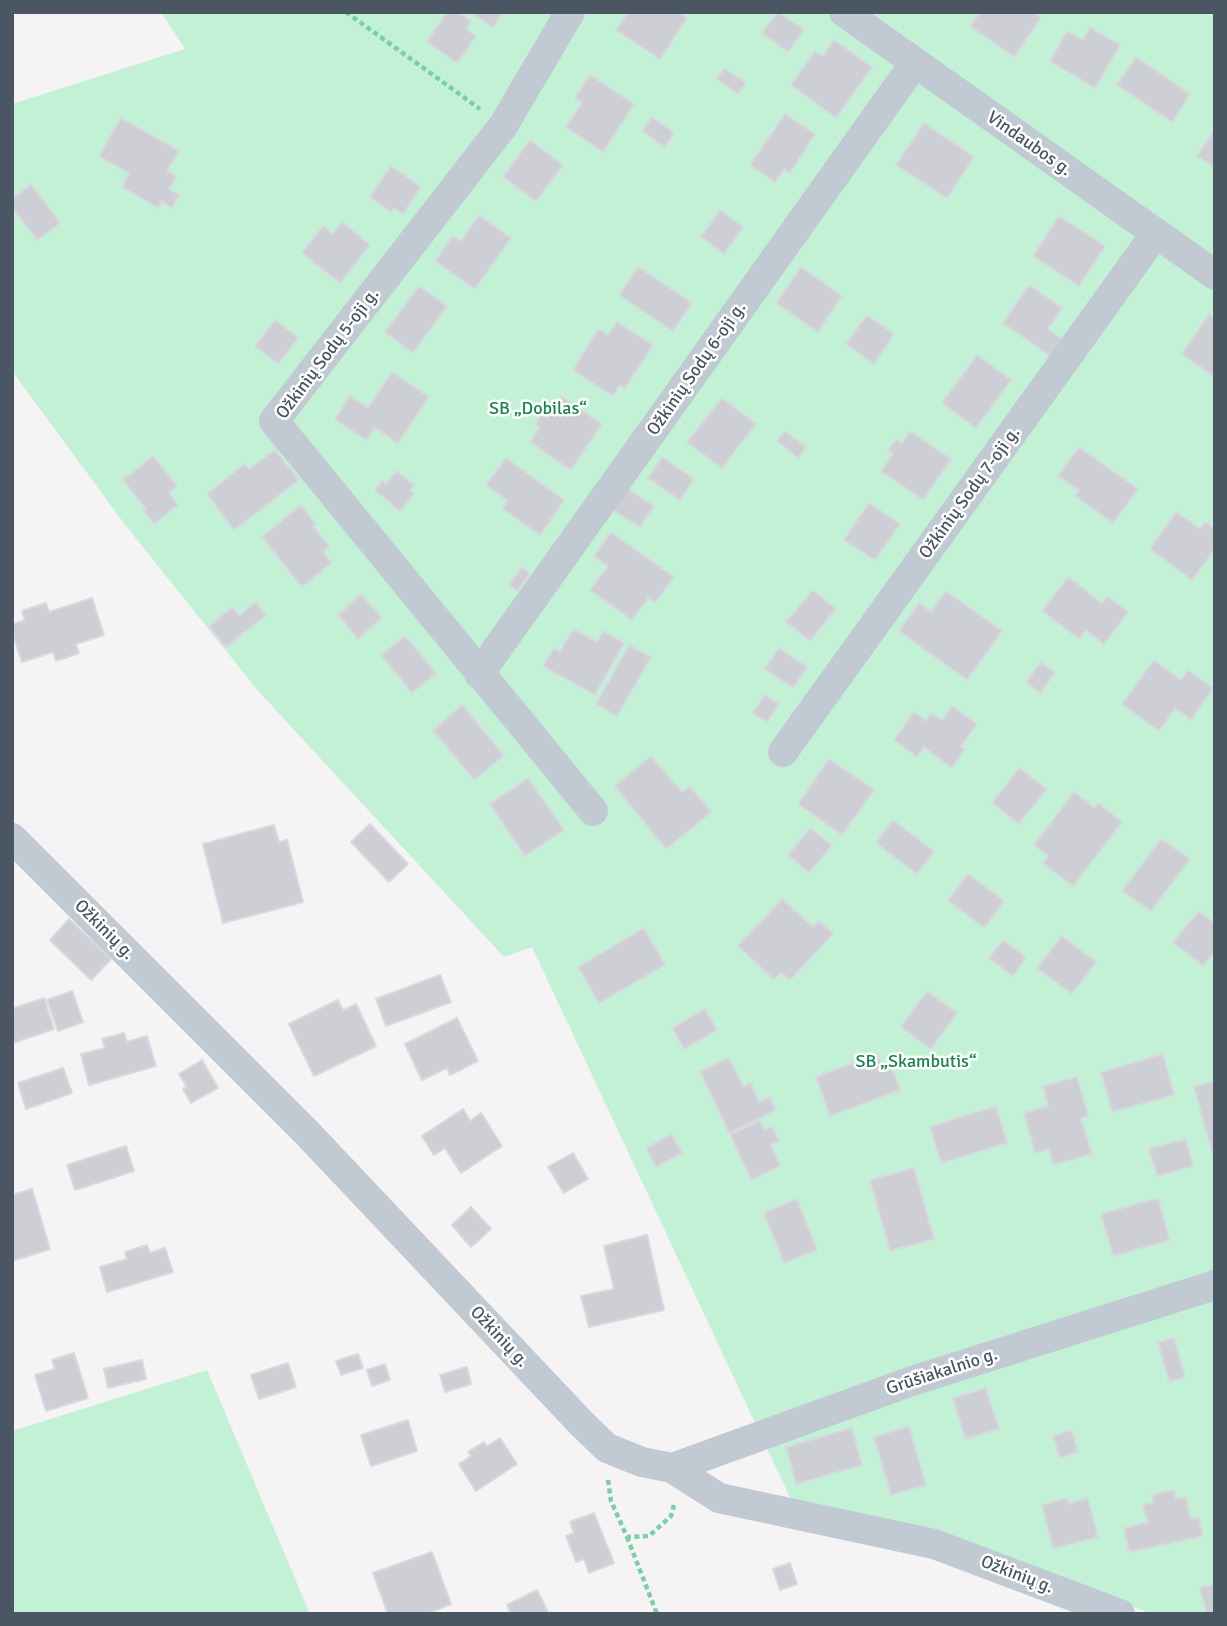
<!DOCTYPE html>
<html>
<head>
<meta charset="utf-8">
<style>
	body { margin:0 }
	#map { position:relative; width:1227px; height:1626px; overflow:hidden; background:#f5f3f3; font-family:Signika,sans-serif }
	canvas { display:block }
	.frame { position:absolute; inset:0; border:14px solid #4a5661; pointer-events:none }
</style>
</head>
<body>
<div id="map">
<canvas width="1227" height="1626"></canvas>
<div class="frame"></div>
</div>
<script>
const ctx = document.querySelector('canvas').getContext('2d');
ctx.lineJoin = 'round';
function fillPath(path, color) { ctx.fillStyle = color; ctx.fill(path, 'evenodd'); }
const toPath = rows => new Path2D(rows.map(r => 'M' + r).join(''));
function strokePath(path, color, width, dash) { ctx.strokeStyle = color; ctx.lineWidth = width; ctx.lineCap = dash ? 'butt' : 'round'; ctx.setLineDash(dash || []); ctx.stroke(path); }
function drawText(font, color, halo, rows, align = 'center') {
  ctx.font = font + ' Signika,sans-serif'; ctx.lineWidth = 5; ctx.setLineDash([]); ctx.textBaseline = 'middle'; ctx.strokeStyle = halo; ctx.fillStyle = color; for (const [text, x, y, turn = 0] of rows) {
    ctx.save(); ctx.translate(x, y); ctx.rotate((+turn || 0) * Math.PI / 180); ctx.textAlign = isNaN(turn) ? turn : align; if (halo) ctx.strokeText(text, 0, 0); ctx.fillText(text, 0, 0); ctx.restore();
  }
}
const green = toPath([
	[161,12,1215,12,1215,1614,1152,1614,950,1536,794,1506,532,947,504,957,259,692,126,526,12,371,12,104,185,49],
	[207,1370,310,1614,12,1614,12,1431]
]);
const building = toPath([
	[447,12,459,12,471,21,466,29,476,36,457,63,427,42,447,12],
	[476,12,499,12,502,14,493,27,474,15,476,12],
	[628,12,677,12,687,18,660,59,616,30,628,12],
	[778,12,804,30,788,52,762,33,778,12],
	[977,12,1033,12,1041,18,1014,57,970,26,979,14,977,12],
	[1090,27,1120,45,1095,88,1050,61,1067,31,1083,40,1090,27],
	[834,40,872,67,836,118,791,85,815,51,823,56,834,40],
	[1136,57,1190,94,1172,122,1117,85,1136,57],
	[724,68,746,83,738,94,717,79,724,68],
	[590,75,634,104,603,152,566,127,582,103,575,98,590,75],
	[785,114,815,134,790,173,784,169,775,182,750,165,785,114],
	[652,117,674,133,665,147,642,131,652,117],
	[121,118,179,151,167,171,176,176,169,189,179,195,172,208,162,201,158,208,122,187,129,173,99,156,121,118],
	[924,123,974,157,947,198,896,165,924,123],
	[1215,129,1215,168,1197,156,1215,129],
	[530,140,563,165,536,201,503,177,530,140],
	[391,166,421,187,403,214,394,208,391,212,370,197,391,166],
	[31,184,60,223,37,240,12,207,12,199,31,184],
	[720,210,743,227,724,254,701,237,720,210],
	[479,215,511,238,475,289,435,261,453,236,461,241,479,215],
	[1059,216,1105,246,1079,286,1033,256,1059,216],
	[342,222,370,245,340,283,302,253,323,226,333,234,342,222],
	[638,267,692,303,673,331,619,295,638,267],
	[801,267,842,296,818,332,776,303,801,267],
	[1029,285,1062,308,1048,329,1062,339,1050,356,1003,323,1029,285],
	[419,286,447,306,413,353,385,332,419,286],
	[1209,314,1215,318,1215,377,1182,354,1209,314],
	[867,315,894,334,874,364,846,344,867,315],
	[275,320,298,338,278,364,255,346,275,320],
	[617,322,653,345,625,388,620,385,613,396,573,370,598,329,608,335,617,322],
	[977,355,1011,380,976,428,942,403,977,355],
	[392,372,429,397,398,443,375,428,366,440,335,419,350,396,368,408,392,372],
	[561,396,602,424,571,470,530,442,540,428,535,424,552,401,556,404,561,396],
	[722,398,756,424,722,468,687,442,722,398],
	[785,431,806,447,798,458,777,441,785,431],
	[910,431,951,459,923,500,881,471,893,454,888,451,896,439,902,444,910,431],
	[1079,447,1138,489,1113,523,1075,496,1079,490,1058,476,1079,447],
	[275,450,299,480,234,530,207,494,245,464,249,469,275,450],
	[153,456,177,486,169,493,178,505,154,524,144,511,146,509,123,480,153,456],
	[662,457,694,479,680,500,648,478,662,457],
	[506,458,564,500,540,535,502,508,508,501,486,485,506,458],
	[397,471,414,485,410,491,414,494,400,511,375,490,382,481,386,484,397,471],
	[627,488,654,506,640,527,613,510,627,488],
	[869,503,900,524,875,560,844,540,869,503],
	[301,505,316,524,313,526,329,546,323,552,331,563,302,587,262,537,301,505],
	[1176,512,1200,529,1205,522,1215,529,1215,549,1192,580,1150,549,1176,512],
	[611,532,674,577,655,603,648,598,632,620,590,590,608,566,594,556,611,532],
	[522,567,530,573,518,591,509,585,522,567],
	[1068,577,1102,603,1108,596,1128,612,1104,644,1086,630,1079,639,1042,611,1068,577],
	[813,590,836,609,810,641,786,622,813,590],
	[946,591,1002,631,967,680,899,631,919,603,931,612,946,591],
	[361,594,382,618,358,639,338,615,361,594],
	[92,598,104,635,76,644,79,653,56,661,53,652,22,662,12,632,12,625,25,620,22,611,46,603,49,612,92,598],
	[255,602,266,615,226,647,209,626,232,607,239,616,255,602],
	[573,629,597,642,603,631,624,643,595,695,543,666,554,648,560,652,573,629],
	[405,636,436,673,412,693,381,655,405,636],
	[629,645,651,657,617,716,596,704,629,645],
	[779,648,807,667,793,688,765,669,779,648],
	[1154,660,1181,680,1188,670,1213,688,1191,720,1175,708,1159,731,1122,704,1154,660],
	[1041,662,1055,673,1040,693,1026,682,1041,662],
	[765,695,779,704,767,722,753,713,765,695],
	[462,705,504,755,474,780,433,730,462,705],
	[952,706,977,724,961,746,965,749,952,768,924,747,917,757,894,740,914,712,926,721,931,713,942,720,952,706],
	[651,756,682,792,690,786,711,812,666,849,615,786,651,756],
	[829,759,874,790,842,835,798,804,829,759],
	[1019,768,1047,789,1019,824,992,803,1019,768],
	[528,778,564,830,525,856,490,804,528,778],
	[1074,792,1095,808,1098,803,1122,822,1073,886,1043,863,1048,856,1034,845,1074,792],
	[893,820,934,851,917,874,876,843,893,820],
	[370,824,408,864,389,882,351,842,370,824],
	[274,825,279,842,287,840,303,902,223,923,203,844,274,825],
	[810,828,832,845,809,873,788,855,810,828],
	[1161,839,1190,859,1151,911,1122,891,1161,839],
	[968,874,1004,901,984,928,948,900,968,874],
	[782,899,813,927,819,921,833,934,790,980,781,972,774,980,738,946,782,899],
	[1199,911,1215,924,1215,951,1203,966,1173,942,1199,911],
	[69,919,111,959,91,980,50,940,69,919],
	[644,928,665,965,599,1003,578,967,644,928],
	[1062,936,1096,962,1072,994,1037,968,1062,936],
	[1003,940,1026,957,1013,976,989,958,1003,940],
	[440,975,451,1002,386,1026,376,999,440,975],
	[72,991,83,1022,58,1031,47,1000,72,991],
	[927,991,957,1013,931,1049,901,1027,927,991],
	[44,998,54,1029,13,1043,12,1009,44,998],
	[338,1000,343,1011,356,1004,376,1046,314,1076,289,1024,338,1000],
	[705,1009,717,1030,684,1049,672,1028,705,1009],
	[457,1018,478,1061,450,1075,447,1068,422,1080,405,1044,457,1018],
	[124,1033,127,1042,147,1036,156,1066,89,1085,81,1054,105,1048,102,1039,124,1033],
	[877,1054,884,1071,892,1068,900,1090,830,1116,816,1077,877,1054],
	[1163,1054,1174,1095,1112,1112,1101,1072,1163,1054],
	[729,1058,743,1086,751,1083,759,1102,770,1097,776,1110,729,1133,700,1071,729,1058],
	[202,1060,218,1088,191,1103,183,1089,187,1087,179,1074,202,1060],
	[63,1068,72,1093,26,1109,18,1083,63,1068],
	[1077,1077,1088,1116,1081,1118,1092,1154,1053,1165,1049,1149,1035,1153,1024,1113,1048,1106,1043,1086,1077,1077],
	[1215,1081,1215,1158,1214,1159,1194,1087,1215,1081],
	[996,1106,1007,1143,941,1163,930,1127,996,1106],
	[463,1109,470,1121,481,1113,502,1146,461,1173,445,1148,434,1155,422,1136,463,1109],
	[760,1121,764,1130,772,1127,779,1141,771,1145,780,1166,751,1180,730,1134,760,1121],
	[672,1134,682,1153,656,1167,646,1148,672,1134],
	[1186,1139,1193,1166,1157,1176,1149,1149,1186,1139],
	[126,1146,134,1171,75,1190,67,1165,126,1146],
	[573,1153,588,1179,564,1193,548,1167,573,1153],
	[914,1168,934,1239,890,1251,870,1180,914,1168],
	[32,1189,50,1249,12,1261,12,1195,32,1189],
	[1158,1198,1170,1240,1113,1256,1101,1214,1158,1198],
	[797,1199,817,1250,784,1263,764,1213,797,1199],
	[471,1207,491,1229,471,1247,452,1225,471,1207],
	[647,1235,664,1310,589,1327,581,1296,614,1289,604,1246,647,1235],
	[147,1245,150,1253,165,1248,173,1272,107,1292,100,1267,127,1259,125,1252,147,1245],
	[1174,1338,1185,1377,1169,1382,1158,1342,1174,1338],
	[74,1353,88,1398,46,1411,35,1375,55,1369,52,1360,74,1353],
	[358,1354,363,1368,341,1375,336,1361,358,1354],
	[142,1360,146,1379,108,1388,104,1369,142,1360],
	[288,1363,296,1387,259,1399,251,1375,288,1363],
	[385,1364,390,1380,372,1386,367,1370,385,1364],
	[467,1367,471,1384,445,1392,440,1375,467,1367],
	[986,1388,999,1429,965,1439,953,1398,986,1388],
	[408,1420,417,1451,371,1466,361,1435,408,1420],
	[909,1426,926,1485,891,1495,874,1437,909,1426],
	[852,1428,862,1465,796,1484,786,1447,852,1428],
	[1072,1430,1078,1452,1060,1458,1053,1436,1072,1430],
	[500,1438,517,1464,476,1491,459,1464,471,1456,468,1452,484,1442,487,1446,500,1438],
	[1174,1490,1176,1499,1186,1497,1191,1519,1199,1518,1203,1536,1129,1552,1124,1528,1148,1522,1143,1505,1154,1502,1152,1495,1174,1490],
	[1067,1498,1068,1504,1088,1498,1098,1537,1053,1549,1042,1505,1067,1498],
	[594,1513,614,1563,589,1573,584,1559,576,1562,566,1536,574,1533,570,1522,594,1513],
	[432,1552,451,1604,426,1614,388,1614,373,1573,432,1552],
	[790,1563,797,1584,780,1590,773,1569,790,1563],
	[1215,1584,1215,1614,1207,1614,1200,1588,1215,1584],
	[537,1590,549,1614,511,1614,507,1605,537,1590]
]);
const path = toPath([
	[346,12,480,109],
	[608,1480,611,1501,627,1537,649,1536,671,1516,674,1505],
	[627,1537,657,1614]
]);
const minor = toPath([
	[570,12,503,126,274,421,593,811],
	[844,12,1215,275],
	[479,674,914,64],
	[783,752,1156,233],
	[12,838,309,1135,582,1424,607,1448,642,1462,672,1468,719,1498,934,1544,1120,1614],
	[672,1468,912,1381,1215,1285]
]);
const streetNames = [
	["Vindaubos g.",1029,144,35],
	["Ožkinių Sodų 5-oji g.",328,354,-53],
	["Ožkinių Sodų 6-oji g.",697,369,-55],
	["Ožkinių Sodų 7-oji g.",970,493,-54],
	["Ožkinių g.",104,930,45],
	["Ožkinių g.",499,1337,47],
	["Grūšiakalnio g.",942,1372,-18],
	["Ožkinių g.",1017,1575,21]
];
const parkNames = [
	["SB „Dobilas“",538,409],
	["SB „Skambutis“",916,1062]
];
fillPath(green, '#c3f1d5');
fillPath(building, '#cdcfd5');
strokePath(building, '#d7d9de', 2);
strokePath(path, '#7ad0a6', 4.5, [5, 3.5]);
strokePath(minor, '#c1cad2', 30);
drawText('18px', '#4a5661', '#fff', streetNames);
drawText('18px', '#17864f', '#fff', parkNames);
</script>
</body>
</html>
